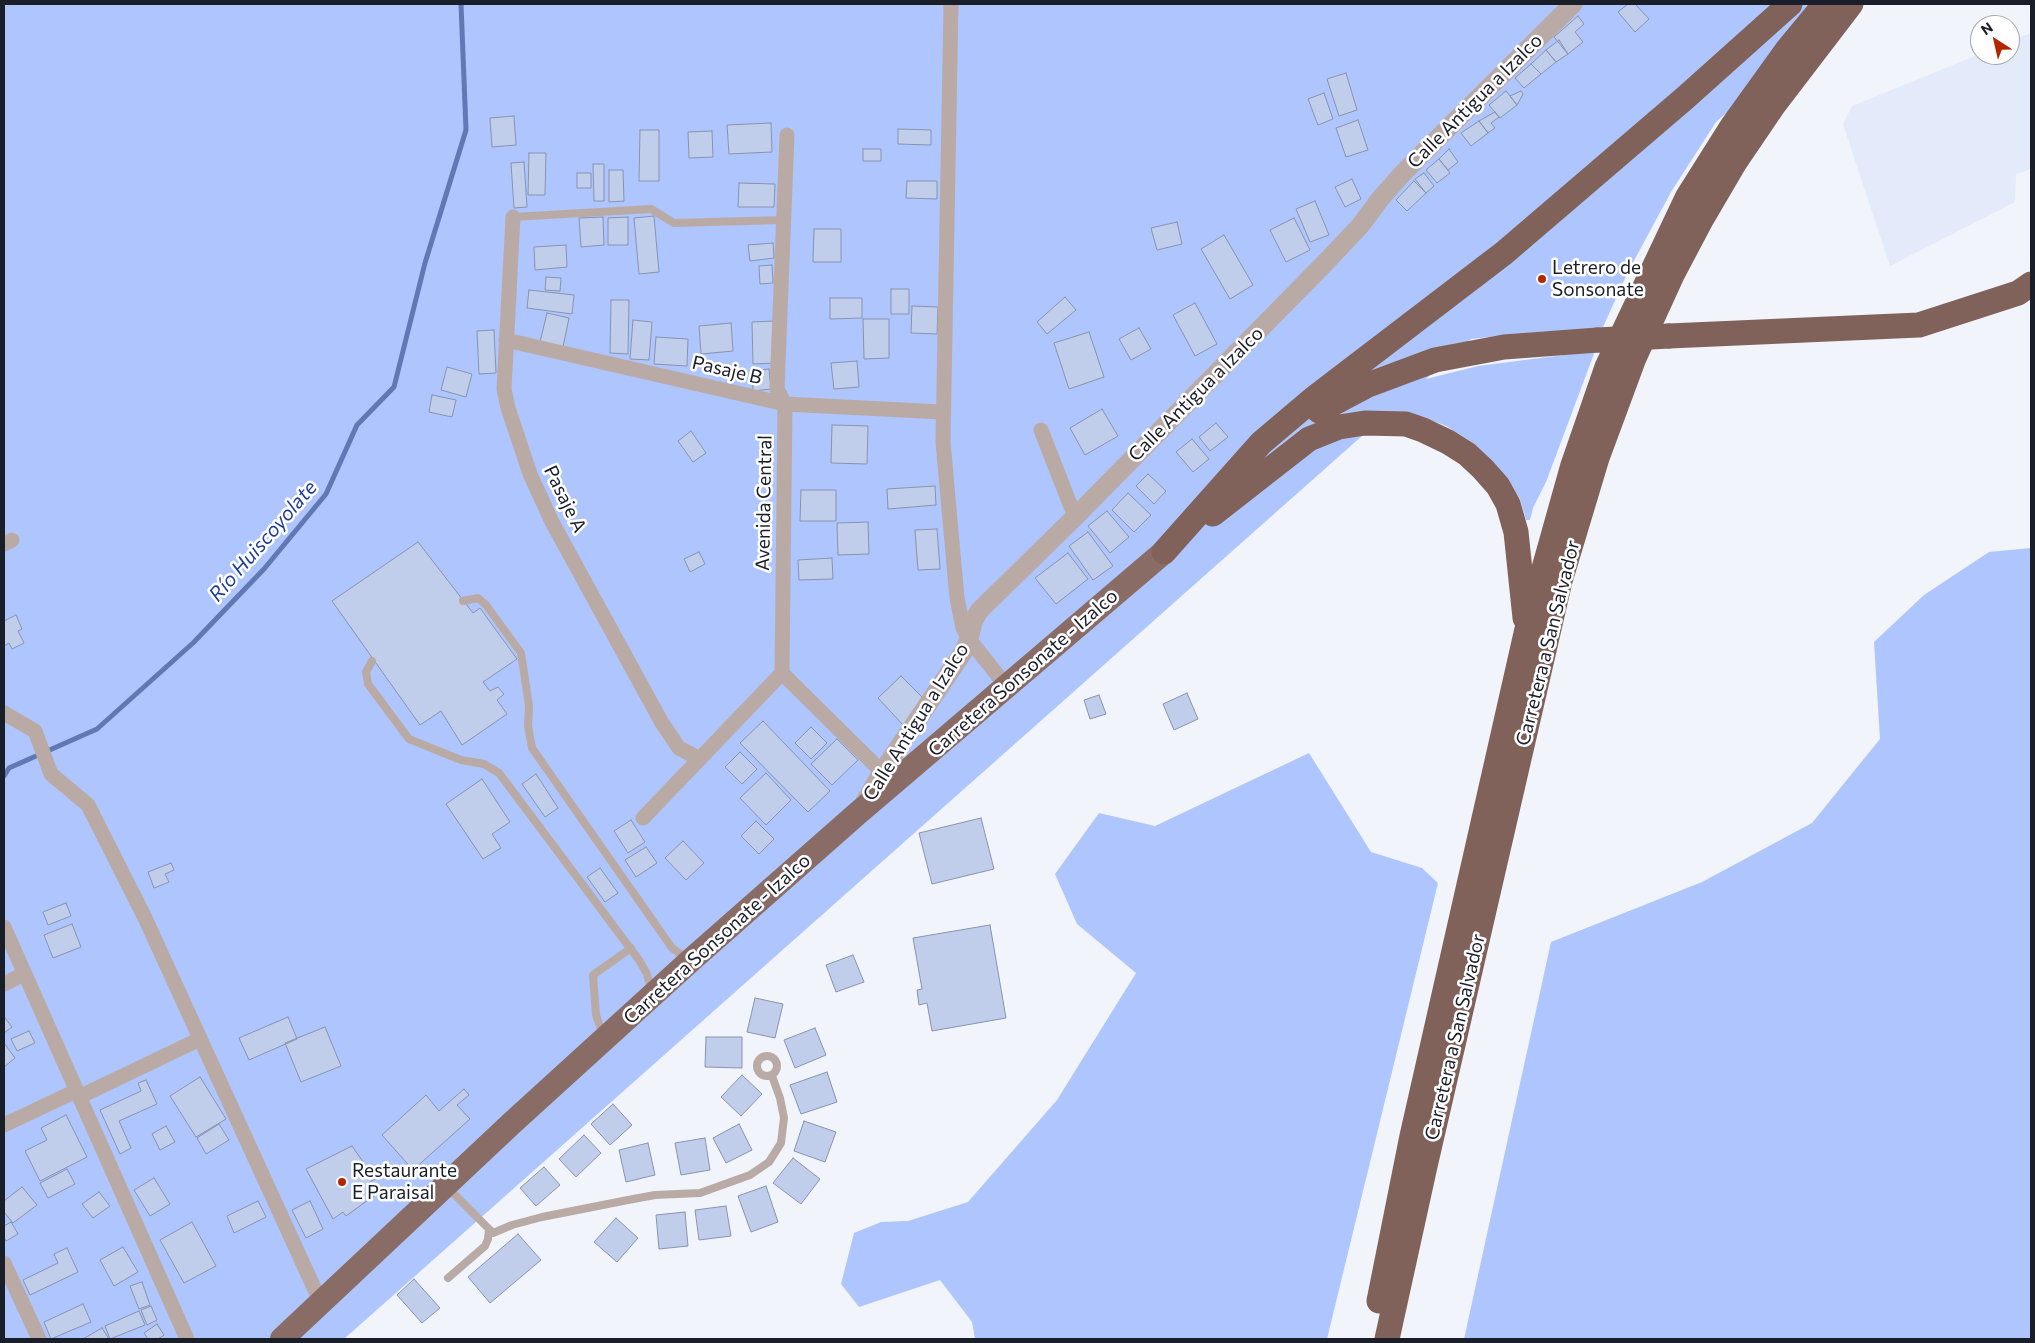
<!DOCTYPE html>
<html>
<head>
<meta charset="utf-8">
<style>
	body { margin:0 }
	#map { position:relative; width:2035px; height:1343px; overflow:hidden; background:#f1f4fa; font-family:Commissioner,sans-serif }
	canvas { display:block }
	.frame { position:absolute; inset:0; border:5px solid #1a1e29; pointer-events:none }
	.north { position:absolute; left:1970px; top:15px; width:50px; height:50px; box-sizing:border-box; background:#fff; border:1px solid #a3a5a9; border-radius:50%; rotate:325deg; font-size:14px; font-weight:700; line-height:20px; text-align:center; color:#1a1e29 }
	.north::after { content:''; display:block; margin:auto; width:18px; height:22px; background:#b22600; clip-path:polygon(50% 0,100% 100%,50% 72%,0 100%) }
</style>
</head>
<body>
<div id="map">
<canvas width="2035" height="1343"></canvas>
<div class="frame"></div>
<div class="north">N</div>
</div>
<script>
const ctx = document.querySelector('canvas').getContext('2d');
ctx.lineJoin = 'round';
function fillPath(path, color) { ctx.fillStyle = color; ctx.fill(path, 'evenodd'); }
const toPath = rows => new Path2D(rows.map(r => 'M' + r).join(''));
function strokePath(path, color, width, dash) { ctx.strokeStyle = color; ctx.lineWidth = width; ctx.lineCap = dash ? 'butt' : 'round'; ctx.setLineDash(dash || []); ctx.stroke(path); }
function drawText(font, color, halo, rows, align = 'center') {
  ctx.font = font + ' Commissioner,sans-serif'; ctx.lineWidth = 5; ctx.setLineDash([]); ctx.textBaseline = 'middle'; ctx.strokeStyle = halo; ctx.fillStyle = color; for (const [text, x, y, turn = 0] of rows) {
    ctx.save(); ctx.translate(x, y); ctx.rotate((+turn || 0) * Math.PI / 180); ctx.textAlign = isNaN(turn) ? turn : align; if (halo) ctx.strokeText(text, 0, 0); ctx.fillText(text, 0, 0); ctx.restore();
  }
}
const built = toPath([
	[2031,33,2031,169,2016,174,2015,202,1890,266,1843,124,1852,106,1980,54,2010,55,2010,41]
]);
const green = toPath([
	[4,4,1851,4,1716,122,1671,192,1628,272,1603,327,1590,330,1537,332,1471,339,1426,379,1478,366,1595,351,1546,482,1533,508,1530,520,1526,520,1520,499,1507,478,1470,441,1446,426,1436,422,1415,415,1389,412,344,1339,4,1339],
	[2031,548,2031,1339,1464,1339,1551,942,1702,882,1812,823,1880,739,1874,642,1924,595,1989,552],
	[1309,753,1371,852,1422,868,1438,883,1327,1339,975,1339,972,1322,940,1280,859,1307,841,1284,854,1233,881,1222,908,1221,968,1202,1057,1100,1136,973,1077,924,1055,874,1099,813,1155,826]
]);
const stream = toPath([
	[4,776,9,768,97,729,193,643,264,569,326,494,357,425,394,387,425,263,466,130,461,4]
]);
const building = toPath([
	[1628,4,1635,4,1649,19,1635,32,1618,12,1628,4],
	[1578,16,1584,24,1575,32,1583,42,1568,54,1554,37,1578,16],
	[1559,40,1568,54,1556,62,1546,50,1559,40],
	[1546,50,1556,62,1541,74,1531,64,1546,50],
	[1531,64,1541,74,1524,88,1515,78,1531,64],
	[1346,73,1357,110,1339,116,1327,79,1346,73],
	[1506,91,1517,105,1500,118,1489,105,1506,91],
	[1521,91,1523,94,1517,105,1510,96,1521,91],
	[1324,93,1333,119,1318,125,1308,99,1324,93],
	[1495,112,1499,117,1491,123,1495,128,1488,133,1479,121,1495,112],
	[514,116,516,145,492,147,490,118,514,116],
	[1358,120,1368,150,1346,157,1336,128,1358,120],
	[1479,121,1488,133,1471,146,1461,133,1479,121],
	[771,123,772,152,729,154,727,125,771,123],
	[898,129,931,130,931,145,898,144,898,129],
	[640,130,659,130,659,181,639,181,640,130],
	[712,131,713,157,689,158,688,132,712,131],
	[863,149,881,149,881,161,863,161,863,149],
	[1449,149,1458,162,1448,170,1439,159,1449,149],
	[529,153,546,153,545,195,528,195,529,153],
	[1439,159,1450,173,1437,183,1426,170,1439,159],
	[524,162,527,207,514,208,511,163,524,162],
	[593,164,604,164,604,201,594,201,593,164],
	[609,170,623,170,624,201,609,202,609,170],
	[577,173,591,173,591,188,577,188,577,173],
	[1424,173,1434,186,1426,193,1415,179,1424,173],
	[1352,179,1361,199,1345,207,1335,187,1352,179],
	[907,181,937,181,937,199,906,198,907,181],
	[1414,181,1426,193,1407,211,1396,200,1414,181],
	[739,183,775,184,774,207,738,207,739,183],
	[1315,201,1329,235,1310,242,1296,209,1315,201],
	[654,216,659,272,639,274,634,218,654,216],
	[603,217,604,245,581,247,579,218,603,217],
	[628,217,628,245,608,245,608,218,628,217],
	[1294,218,1310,250,1286,262,1270,230,1294,218],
	[1177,222,1182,244,1157,250,1151,228,1177,222],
	[814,229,841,229,841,262,813,262,814,229],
	[1224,235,1253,285,1230,299,1201,249,1224,235],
	[773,243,774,258,750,261,748,245,773,243],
	[566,245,567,267,535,270,534,247,566,245],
	[772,265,773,283,760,284,759,266,772,265],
	[546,277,561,278,560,291,545,290,546,277],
	[891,289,909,289,909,314,891,314,891,289],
	[529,290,574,295,572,314,527,308,529,290],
	[1065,297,1076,310,1047,334,1037,322,1065,297],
	[830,298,862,298,862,318,830,319,830,298],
	[611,300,629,300,628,354,610,353,611,300],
	[1195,303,1217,344,1195,356,1173,315,1195,303],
	[912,306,938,307,937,334,911,333,912,306],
	[547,313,569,318,563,347,540,342,547,313],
	[863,319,889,319,889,358,864,359,863,319],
	[633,320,652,322,649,360,630,359,633,320],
	[774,321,775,363,753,364,752,322,774,321],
	[731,323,733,351,701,354,699,326,731,323],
	[1139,328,1151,349,1131,360,1119,339,1139,328],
	[494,330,496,373,479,374,477,331,494,330],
	[1089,332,1104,377,1069,389,1054,343,1089,332],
	[656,337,688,339,687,366,654,364,656,337],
	[857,361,859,387,834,389,831,363,857,361],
	[447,367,472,374,466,397,441,390,447,367],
	[769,369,771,389,753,391,752,371,769,369],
	[432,395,456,400,452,417,429,412,432,395],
	[1102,409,1118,436,1085,455,1070,428,1102,409],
	[1216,423,1228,437,1210,451,1199,437,1216,423],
	[832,425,868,426,867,464,831,463,832,425],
	[691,431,706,453,693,462,678,441,691,431],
	[1192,439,1209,459,1193,472,1176,452,1192,439],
	[1148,474,1166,491,1154,504,1136,486,1148,474],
	[935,486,936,505,888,509,887,489,935,486],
	[801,490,836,490,836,521,800,521,801,490],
	[1128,493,1151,515,1134,532,1112,510,1128,493],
	[1107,511,1129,537,1110,553,1088,526,1107,511],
	[868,522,869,554,838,555,837,523,868,522],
	[937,529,940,569,918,570,915,530,937,529],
	[1088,532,1113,566,1093,580,1069,546,1088,532],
	[418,542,473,613,480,608,517,659,483,682,490,691,498,687,504,694,497,700,507,714,462,745,441,711,420,725,332,601,418,542],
	[699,552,705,564,690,572,684,559,699,552],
	[1068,553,1088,579,1056,604,1035,578,1068,553],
	[832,558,833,579,799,580,798,560,832,558],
	[16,615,22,629,18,631,24,643,12,649,9,643,4,646,4,621,16,615],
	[901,676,927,702,903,725,878,698,901,676],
	[1187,693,1198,719,1174,730,1163,704,1187,693],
	[1099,695,1106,714,1090,719,1084,700,1099,695],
	[763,721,830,791,808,812,740,743,763,721],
	[811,727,827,743,811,759,795,743,811,727],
	[837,739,858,760,832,785,811,764,837,739],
	[740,752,757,769,742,784,725,767,740,752],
	[766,773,791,800,766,825,740,798,766,773],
	[536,774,558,808,545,817,522,784,536,774],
	[482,779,510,822,492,834,501,848,483,859,446,804,482,779],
	[981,818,994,869,932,884,919,833,981,818],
	[631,820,645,842,628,853,614,831,631,820],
	[756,821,774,839,759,854,741,836,756,821],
	[683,841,704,863,686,880,665,858,683,841],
	[646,847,657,863,636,877,625,860,646,847],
	[171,863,174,870,165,874,169,882,154,888,148,872,171,863],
	[600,868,618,893,605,902,587,877,600,868],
	[66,903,71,916,48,925,43,912,66,903],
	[72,924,81,947,53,958,44,935,72,924],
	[990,925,1006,1018,932,1031,927,1003,919,1005,917,990,922,989,913,938,990,925],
	[853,955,864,982,836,992,826,965,853,955],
	[755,998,783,1004,775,1038,747,1032,755,998],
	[288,1017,297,1039,249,1060,239,1038,288,1017],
	[5,1018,12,1027,4,1033,4,1019,5,1018],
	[325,1027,341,1066,301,1082,285,1043,325,1027],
	[815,1028,826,1055,795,1068,784,1040,815,1028],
	[29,1031,35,1043,17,1051,11,1039,29,1031],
	[706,1037,742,1037,742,1068,705,1067,706,1037],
	[4,1043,15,1058,4,1067,4,1043],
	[827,1072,837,1102,801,1114,790,1085,827,1072],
	[742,1075,762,1094,741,1116,721,1097,742,1075],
	[200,1077,226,1119,196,1137,170,1096,200,1077],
	[146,1080,157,1104,119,1121,131,1148,120,1154,100,1110,141,1091,138,1083,146,1080],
	[464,1089,469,1095,457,1105,470,1119,413,1170,382,1135,426,1095,439,1111,464,1089],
	[613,1104,632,1125,610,1145,591,1124,613,1104],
	[66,1115,87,1157,40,1181,25,1151,47,1140,41,1128,66,1115],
	[804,1121,836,1132,825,1162,794,1151,804,1121],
	[219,1124,229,1140,206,1154,197,1138,219,1124],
	[739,1124,752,1150,726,1163,713,1138,739,1124],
	[166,1126,175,1142,160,1150,152,1134,166,1126],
	[584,1135,601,1153,576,1177,559,1159,584,1135],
	[705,1138,710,1170,681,1175,675,1143,705,1138],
	[648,1143,655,1175,626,1182,619,1150,648,1143],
	[352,1146,375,1179,367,1184,375,1195,346,1216,343,1212,333,1219,306,1169,352,1146],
	[793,1158,820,1179,801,1204,773,1183,793,1158],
	[544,1167,560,1185,536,1206,520,1188,544,1167],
	[67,1169,75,1184,48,1198,40,1183,67,1169],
	[154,1178,170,1204,150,1216,134,1190,154,1178],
	[766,1186,778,1222,751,1232,738,1196,766,1186],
	[22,1187,37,1205,13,1223,4,1212,4,1201,22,1187],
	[99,1192,110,1206,93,1218,82,1204,99,1192],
	[258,1201,266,1217,234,1233,227,1216,258,1201],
	[310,1201,323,1229,306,1238,292,1210,310,1201],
	[726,1206,731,1236,699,1240,695,1210,726,1206],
	[685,1212,688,1246,659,1249,656,1215,685,1212],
	[616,1218,638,1238,617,1262,594,1242,616,1218],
	[11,1222,18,1234,6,1241,4,1237,4,1226,11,1222],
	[192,1222,216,1266,184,1283,160,1240,192,1222],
	[518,1234,541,1260,490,1303,468,1277,518,1234],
	[123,1247,138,1272,114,1286,100,1260,123,1247],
	[67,1248,78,1272,30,1295,23,1280,58,1263,54,1254,67,1248],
	[414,1279,440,1308,422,1323,397,1295,414,1279],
	[142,1282,150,1305,139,1309,130,1286,142,1282],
	[83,1304,91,1322,51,1339,44,1322,83,1304],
	[151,1306,157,1320,147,1325,141,1310,151,1306],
	[139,1311,145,1325,110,1339,105,1326,139,1311],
	[157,1324,164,1335,158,1339,148,1339,144,1333,157,1324],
	[102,1328,109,1339,83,1339,102,1328]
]);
const service = toPath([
	[513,217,651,209,674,223,784,220],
	[463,601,478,598,486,605,521,653,529,706,528,726,532,748,672,948,689,960],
	[372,661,366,672,368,684,409,739,461,760,484,764,499,773,639,960,647,974,652,992],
	[603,1035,596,1015,593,975,631,948],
	'757 1066a10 10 0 1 1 20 0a10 10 0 1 1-20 0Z',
	[447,1187,493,1233,512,1225,542,1217,628,1200,655,1195,700,1193,750,1175,769,1162,781,1143,784,1118,780,1098,772,1076],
	[448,1278,485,1246,488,1239,489,1230]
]);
const minor = toPath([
	[951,4,943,442,957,598,963,628,969,639,1007,687],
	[513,217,504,389,508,408,530,474,552,522,662,723,679,748,700,759],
	[506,340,785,404,942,412],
	[1041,430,1075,517],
	[4,544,12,540],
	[782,673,882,772],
	[4,713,35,731,51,774,88,805,145,918,321,1303],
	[643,818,782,673,785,404,777,389,787,135],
	[4,927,187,1339],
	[4,984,24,974],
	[79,1097,200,1039],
	[4,1125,76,1091],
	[4,1263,39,1339]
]);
const tertiary = toPath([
	[865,802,882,772,964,651,969,639,973,622,979,611,1075,517,1324,264,1360,226,1380,199,1403,173,1573,4]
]);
const primary = toPath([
	[282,1339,513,1122,690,961,858,813,1164,552]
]);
const trunk = toPath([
	[1669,336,1919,325,2018,293,2031,284],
	[1319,411,1368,385,1435,360,1504,347,1598,340],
	[1213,514,1309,439,1339,427,1365,423,1406,424,1423,430,1448,442,1467,454,1483,469,1498,486,1508,504,1516,532,1525,618],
	[1164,552,1261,443,1313,399,1504,253,1685,98,1790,4],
	[1379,1301,1412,1136,1527,629,1573,465,1607,367,1687,198,1733,125,1787,50,1825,4],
	[1387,1339,1425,1166,1560,581,1597,458,1634,358,1672,275,1701,220,1735,162,1773,106,1851,4]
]);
const trunkBridge = toPath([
	[1598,340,1669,336]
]);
const markers = [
	[1542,279,5,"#b22600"],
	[342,1182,5,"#b22600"]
];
const streetNames = [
	["Calle Antigua a Izalco",1475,101,-45],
	["Pasaje B",727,370,13],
	["Calle Antigua a Izalco",1196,394,-45],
	["Pasaje A",565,499,64],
	["Avenida Central",764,503,-89],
	["Carretera a San Salvador",1548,643,-76],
	["Carretera Sonsonate - Izalco",1023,673,-41],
	["Calle Antigua a Izalco",916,722,-58],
	["Carretera Sonsonate - Izalco",717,939,-42],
	["Carretera a San Salvador",1455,1037,-77]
];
const poiNames = [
	["Letrero de",1552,268],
	["Sonsonate",1552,290],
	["Restaurante",352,1171],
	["E Paraisal",352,1193]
];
const waterNames = [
	["Río Huiscoyolate",263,541,-49]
];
fillPath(built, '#e3eafa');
fillPath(green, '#aec6fd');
strokePath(stream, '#6178b4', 5);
fillPath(building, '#c0cdeb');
strokePath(building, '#8793b0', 1);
strokePath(service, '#baaaa6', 8);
strokePath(minor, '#baaaa6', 15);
strokePath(tertiary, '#baaaa6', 19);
strokePath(primary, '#896c66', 24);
strokePath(trunk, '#80625a', 25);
strokePath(trunkBridge, '#80625a', 25);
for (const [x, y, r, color] of markers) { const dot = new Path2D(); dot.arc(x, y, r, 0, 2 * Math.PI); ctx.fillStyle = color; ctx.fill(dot); strokePath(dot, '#fff', 2); }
drawText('19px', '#1a1e29', '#fff', streetNames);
drawText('19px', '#1a1e29', '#fff', poiNames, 'left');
drawText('italic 20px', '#213c98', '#fff', waterNames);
</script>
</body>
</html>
